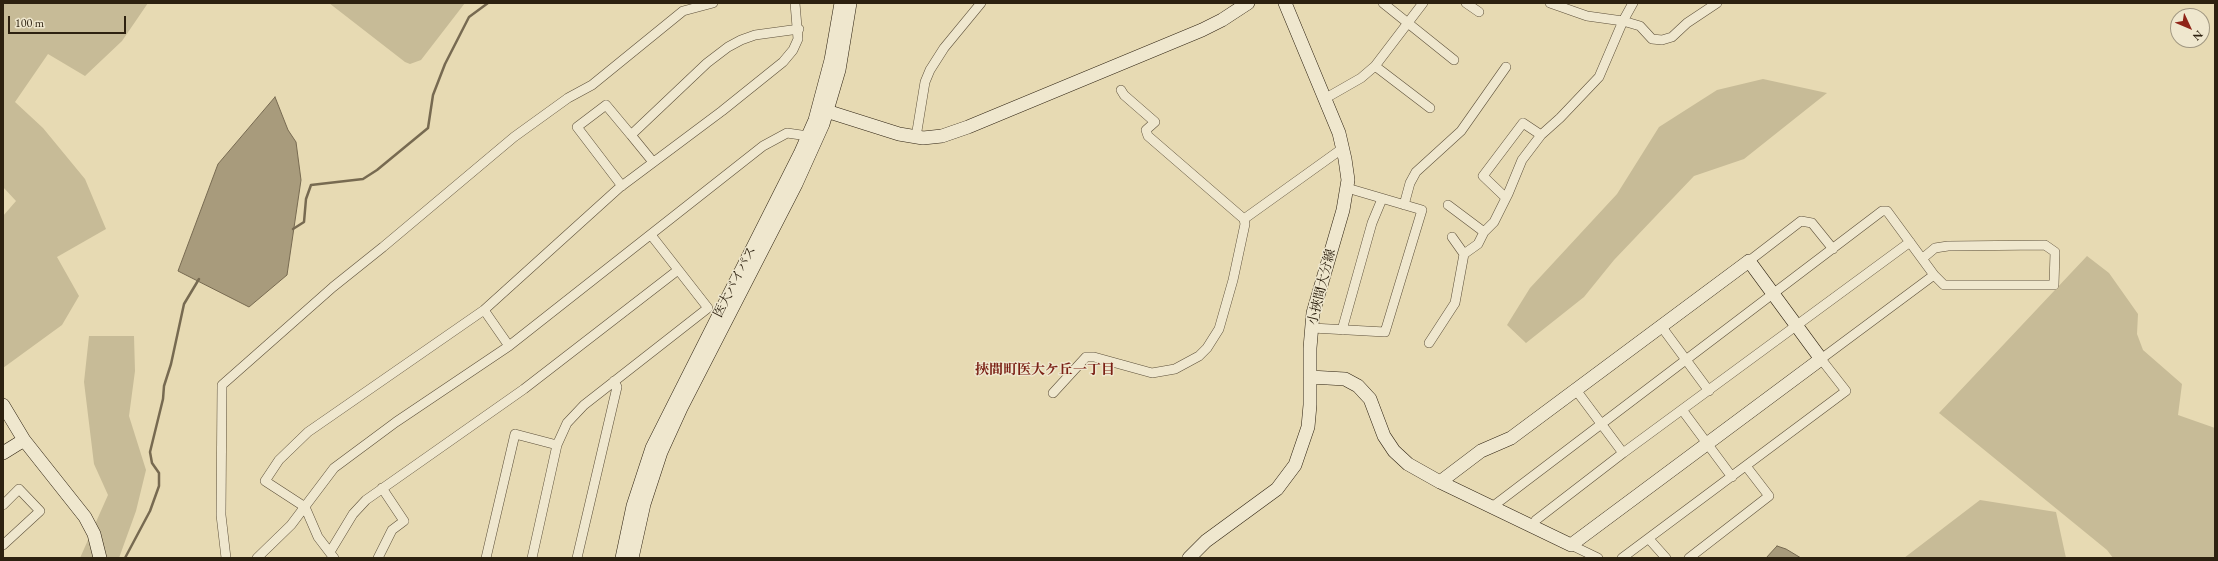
<!DOCTYPE html>
<html>
<head>
<meta charset="utf-8">
<style>
	body { margin:0 }
	#map { position:relative; width:2218px; height:561px; overflow:hidden; background:#e7dab3; font-family:"EB Garamond",serif }
	canvas { display:block }
	.frame { position:absolute; inset:0; border:4px solid #2d2110; pointer-events:none }
	.north { position:absolute; left:2170px; top:8px; width:40px; height:40px; box-sizing:border-box; background:#efe7ce; border:1px solid #a19882; border-radius:50%; rotate:134deg; font-size:11px; font-weight:700; line-height:16px; text-align:center; color:#2d2110 }
	.north::after { content:''; display:block; margin:auto; width:14px; height:18px; background:#8f2418; clip-path:polygon(50% 0,100% 100%,50% 72%,0 100%) }
	.scale { position:absolute; left:8px; top:16px; width:118px; height:18px; box-sizing:border-box; border:2px solid #2d2110; border-top:0; padding-left:5px; font-size:12px; line-height:14px; white-space:nowrap; color:#2d2110; -webkit-text-stroke:3px #efe7ce; paint-order:stroke }
</style>
</head>
<body>
<div id="map">
<canvas width="2218" height="561"></canvas>
<div class="frame"></div>
<div class="north">N</div>
<div class="scale">100 m</div>
</div>
<script>
const ctx = document.querySelector('canvas').getContext('2d');
ctx.lineJoin = 'round';
function fillPath(path, color) { ctx.fillStyle = color; ctx.fill(path, 'evenodd'); }
const toPath = rows => new Path2D(rows.map(r => 'M' + r).join(''));
function strokePath(path, color, width, dash) { ctx.strokeStyle = color; ctx.lineWidth = width; ctx.lineCap = dash ? 'butt' : 'round'; ctx.setLineDash(dash || []); ctx.stroke(path); }
function drawText(font, color, halo, rows, align = 'center') {
  ctx.font = font + ' "EB Garamond","Noto Serif JP",serif'; ctx.lineWidth = 3; ctx.setLineDash([]); ctx.textBaseline = 'middle'; ctx.strokeStyle = halo; ctx.fillStyle = color; for (const [text, x, y, turn = 0] of rows) {
    ctx.save(); ctx.translate(x, y); ctx.rotate((+turn || 0) * Math.PI / 180); ctx.textAlign = isNaN(turn) ? turn : align; if (halo) ctx.strokeText(text, 0, 0); ctx.fillText(text, 0, 0); ctx.restore();
  }
}
const green = toPath([
	[3,3,148,3,122,41,85,76,48,54,15,102,43,128,85,179,106,229,57,257,79,296,62,325,3,368,3,216,16,201,3,187],
	[329,3,465,3,421,60,410,64,405,62],
	[1763,79,1827,93,1744,159,1694,176,1614,260,1584,297,1526,343,1507,325,1530,288,1617,194,1659,127,1717,90],
	[2087,256,2109,273,2138,314,2137,334,2143,350,2182,384,2178,415,2215,428,2215,558,2113,558,2107,550,1939,413],
	[89,336,134,336,135,371,129,416,146,470,136,511,119,558,80,558,108,495,94,464,84,382],
	[1980,500,2056,512,2066,558,1904,558]
]);
const water = toPath([
	[275,97,288,130,296,142,301,180,287,275,249,307,178,271,218,164,275,97],
	[1777,546,1786,549,1801,558,1766,558,1777,546]
]);
const stream = toPath([
	[293,229,304,222,306,199,311,185,363,179,377,170,428,128,433,95,445,64,469,17,488,3],
	[125,558,150,511,159,486,159,473,152,463,150,452,163,399,164,386,171,364,184,304,199,279]
]);
const street = toPath([
	[1383,3,1454,60],
	[1466,3,1479,12],
	[1633,3,1623,21,1640,26,1652,39,1662,40,1672,37,1687,23,1717,3],
	[1375,66,1430,108],
	[1326,98,1361,78,1375,66,1423,3],
	[916,137,925,82,930,70,944,48,981,3],
	[653,162,631,135,707,63,728,47,741,40,755,35,799,29],
	[622,186,577,127,606,105,631,135],
	[1506,198,1483,176,1523,123,1541,135],
	[1404,205,1410,183,1416,172,1461,131,1506,67],
	[1448,205,1484,232],
	[1244,219,1343,148],
	[1452,237,1464,254],
	[1923,258,1935,248,1948,246,2045,245,2055,252,2054,285,1944,285,1934,275],
	[1749,261,1801,221,1812,223,1833,249],
	[484,310,509,346],
	[1661,326,1709,391],
	[1312,328,1385,332,1422,210,1347,188],
	[1342,330,1372,223,1382,199],
	[1429,343,1455,303,1464,254,1478,244,1484,232,1494,222,1508,194,1522,160,1541,135,1560,118,1599,77,1623,21,1587,16,1550,3],
	[1576,390,1623,453],
	[1053,393,1086,357,1094,357,1152,373,1175,369,1199,356,1207,348,1219,329,1233,280,1245,224,1244,219,1148,136,1146,130,1155,122,1124,95,1121,90],
	[1683,411,1732,477],
	[3,505,19,489,40,511,3,545],
	[1492,507,1882,211,1887,211,1934,275,1821,359,1846,391,1622,558],
	[1532,526,1536,520,1623,453,1910,242],
	[1649,539,1666,558],
	[1571,545,1598,558],
	[330,552,353,514,366,500,524,389,678,270],
	[226,558,221,515,222,385,333,287,383,247,514,137,568,98,592,85,683,11,713,3],
	[257,558,291,525,334,468,396,422,509,346,763,146,787,133,808,136],
	[334,558,318,537,305,507,265,481,279,460,308,432,484,310,619,188,722,111,783,62,793,50,798,39,795,3],
	[378,558,392,530,404,521,382,488],
	[486,558,515,434,557,445],
	[532,558,557,445,567,423,584,405,708,308,651,235],
	[577,558,617,387,614,381],
	[1689,558,1769,496,1746,466]
]);
const secondary = toPath([
	[820,109,899,134,923,138,942,136,968,127,1202,30,1222,20,1248,3],
	[1310,377,1345,379,1358,386,1370,399,1384,436,1394,451,1408,464,1440,482,1571,545,1821,359,1749,261,1511,438,1481,451,1440,482],
	[3,405,24,440,85,517,94,534,100,558],
	[3,453,24,440],
	[622,558,633,506,652,448,800,154,815,120,831,60,841,3],
	[632,558,644,504,661,452,681,408,796,184,823,124,839,70,850,3],
	[1189,558,1206,541,1277,489,1295,465,1308,427,1310,405,1310,348,1313,313,1343,210,1348,180,1345,159,1339,133,1285,3]
]);
const streetNames = [
	["医大バイパス",735,282,-63],
	["小挾間大分線",1322,287,-76]
];
const neighbourhoodNames = [
	["挾間町医大ケ丘一丁目",1045,370]
];
fillPath(green, '#c7bb97');
fillPath(water, '#a89b7c');
strokePath(water, '#776a51', 1);
strokePath(stream, '#776a51', 2.5);
strokePath(street, '#5c4f39', 10);
strokePath(secondary, '#2d2110', 14);
strokePath(street, '#efe7ce', 9);
strokePath(secondary, '#efe7ce', 13);
drawText('13px', '#2d2110', '#efe7ce', streetNames);
drawText('bold 14px', '#7a1f14', '#efe7ce', neighbourhoodNames);
</script>
</body>
</html>
